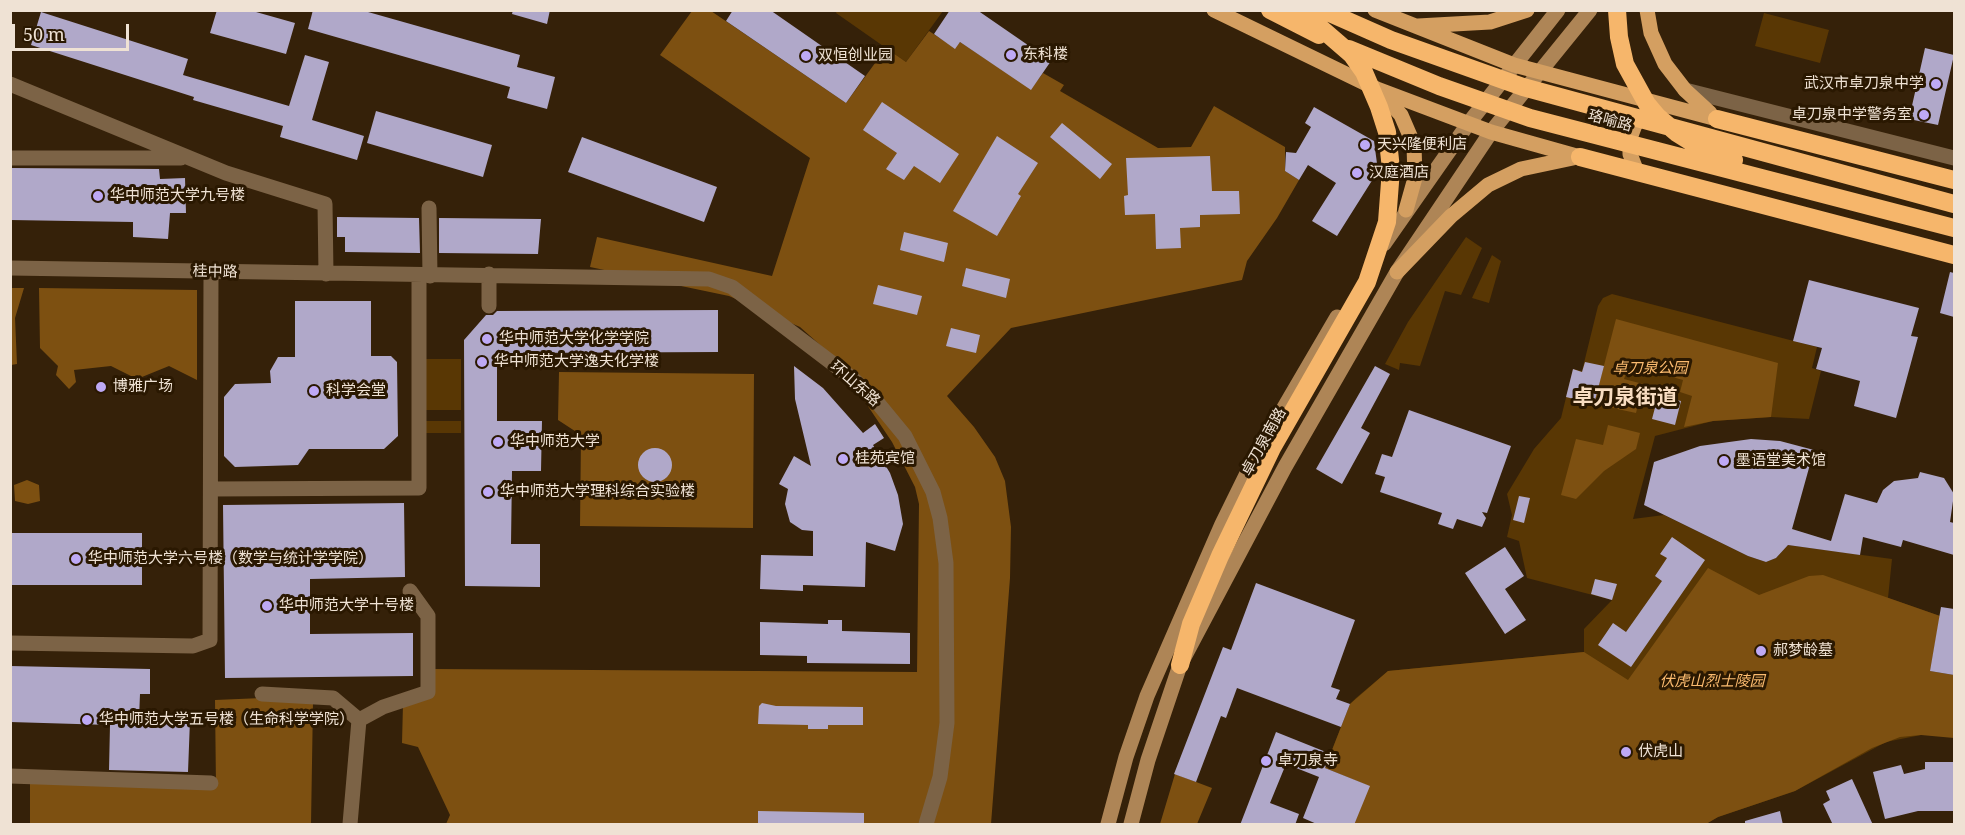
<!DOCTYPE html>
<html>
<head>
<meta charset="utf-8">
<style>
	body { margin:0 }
	#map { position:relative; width:1965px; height:835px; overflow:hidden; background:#352109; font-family:"Noto Serif",serif }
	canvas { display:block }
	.frame { position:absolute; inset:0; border:12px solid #efe2d4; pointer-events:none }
	.scale { position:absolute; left:12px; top:24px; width:117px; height:27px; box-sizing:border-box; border:3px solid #efe2d4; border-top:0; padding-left:8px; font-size:18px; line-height:21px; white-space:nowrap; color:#efe2d4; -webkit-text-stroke:4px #2a1801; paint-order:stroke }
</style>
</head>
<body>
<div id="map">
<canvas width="1965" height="835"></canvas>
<div class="frame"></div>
<div class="scale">50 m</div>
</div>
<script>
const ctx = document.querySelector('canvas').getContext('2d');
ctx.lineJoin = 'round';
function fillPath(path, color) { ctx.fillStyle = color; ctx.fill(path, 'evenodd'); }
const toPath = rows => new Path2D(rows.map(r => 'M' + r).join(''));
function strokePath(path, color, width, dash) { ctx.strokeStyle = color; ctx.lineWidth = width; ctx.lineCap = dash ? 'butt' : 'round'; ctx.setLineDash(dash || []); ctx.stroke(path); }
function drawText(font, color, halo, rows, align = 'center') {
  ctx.font = font + ' "Noto Serif","Noto Sans SC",serif'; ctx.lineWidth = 6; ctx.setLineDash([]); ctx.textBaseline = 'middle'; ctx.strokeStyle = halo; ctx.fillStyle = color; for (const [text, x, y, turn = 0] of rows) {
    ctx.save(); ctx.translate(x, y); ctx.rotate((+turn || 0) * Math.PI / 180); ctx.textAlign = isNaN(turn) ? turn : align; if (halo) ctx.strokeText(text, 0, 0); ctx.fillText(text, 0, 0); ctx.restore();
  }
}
const green = toPath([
	[837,10,943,11,906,62,836,13],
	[1764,13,1829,30,1820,63,1755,46],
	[1466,237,1482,248,1461,295,1445,291,1420,366,1400,363,1399,370,1385,364,1408,322],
	[1492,255,1501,261,1489,303,1472,298],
	[1612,294,1817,347,1812,368,1821,371,1809,419,1771,417,1713,421,1655,436,1633,519,1664,515,1748,556,1766,562,1776,558,1788,545,1892,559,1888,598,1940,616,1921,735,1886,742,1795,791,1718,817,1706,824,1354,824,1369,786,1325,768,1350,704,1356,698,1388,671,1584,652,1584,629,1612,600,1527,578,1519,541,1507,537,1512,515,1507,494,1534,449,1561,418,1573,369,1582,371,1598,306,1603,298],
	[424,359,461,359,461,410,424,410],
	[425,421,461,421,461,433,425,433]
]);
const forest = toPath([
	[692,11,711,11,846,103,886,48,906,62,929,31,955,48,960,42,1031,89,1043,73,1064,85,1060,91,1158,148,1191,147,1214,106,1285,147,1285,171,1299,180,1277,218,1247,261,1242,280,1011,328,947,396,974,427,995,457,1005,481,1011,527,1010,578,991,824,446,824,450,815,418,747,402,743,403,704,430,694,431,669,917,672,919,504,915,487,892,442,837,360,800,327,729,296,590,267,597,237,772,276,810,158,660,55],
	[11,288,24,288,15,318,17,364,11,365],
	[39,288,197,290,197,380,169,366,137,379,111,366,74,370,76,382,69,389,56,375,58,366,40,348],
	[1616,319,1778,363,1771,417,1713,421,1684,427,1692,396,1680,392,1683,380,1629,365,1624,379,1643,384,1636,413,1594,404],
	[559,372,754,374,753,528,580,526,581,435,558,420],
	[1608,425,1640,433,1636,449,1604,471,1576,499,1561,495,1576,439,1603,445],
	[27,480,39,485,40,501,28,504,15,501,14,485],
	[1708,568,1759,595,1809,576,1823,575,1940,616,1930,671,1954,675,1954,738,1921,735,1900,737,1872,748,1795,791,1718,817,1706,824,1354,824,1369,786,1325,768,1350,704,1388,671,1584,652,1628,680],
	[262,698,313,702,311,824,30,824,30,782,216,788,215,700],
	[1175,774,1212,788,1197,824,1160,824]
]);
const building = toPath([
	[217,10,249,10,295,23,286,54,210,33],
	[313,10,361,10,520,55,517,67,555,77,547,109,507,98,510,87,308,29],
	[513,10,550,10,547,24,512,14],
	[733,10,770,10,865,76,846,103,726,21],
	[950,10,977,10,1051,61,1031,90,960,42,955,49,934,34],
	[41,12,188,59,183,75,289,106,305,55,329,62,312,120,364,136,357,160,280,137,283,126,193,100,194,97,31,45],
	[1925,48,1954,55,1938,125,1909,119],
	[882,102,959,154,940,183,914,166,904,180,886,169,897,153,863,130],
	[1314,107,1374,141,1378,171,1337,236,1312,221,1336,183,1308,165,1299,180,1285,171,1286,152,1296,153,1311,127,1305,123],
	[376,111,492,145,483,177,367,143],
	[1062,123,1112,164,1100,179,1050,137],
	[997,136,1038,163,1018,194,1021,196,997,236,953,211],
	[582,137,717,187,704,222,568,172],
	[1210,156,1212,191,1239,191,1240,214,1200,215,1200,227,1180,228,1181,248,1156,249,1155,214,1125,215,1124,196,1128,195,1126,158],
	[10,168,159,169,160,179,185,178,186,213,170,213,168,239,133,237,133,222,10,220],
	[337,217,419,218,420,253,345,252,345,237,337,237],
	[439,218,541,219,538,254,439,253],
	[904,232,948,243,944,262,900,250],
	[966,268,1010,279,1006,298,962,286],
	[1950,272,1954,273,1954,317,1940,313],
	[1809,280,1919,308,1911,336,1918,337,1896,418,1854,406,1860,381,1816,369,1822,348,1793,341],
	[878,285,922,296,917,315,873,304],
	[295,301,371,301,371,356,391,356,397,362,398,436,384,449,309,449,298,465,235,467,224,456,224,397,235,384,271,383,270,371,278,357,295,357],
	[718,310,718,352,512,353,497,366,497,421,542,421,541,471,512,471,511,544,540,544,540,587,465,586,464,340,486,315,493,315,497,311],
	[951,328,980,335,976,353,946,346],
	[1585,362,1604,366,1594,404,1566,397,1573,369,1582,372],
	[794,366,823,388,863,433,875,424,884,438,873,445,890,473,898,495,903,524,895,551,866,542,865,587,803,585,803,591,760,589,761,555,813,556,813,531,802,530,790,522,785,504,788,489,779,484,794,456,811,466,795,399],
	[1375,366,1390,374,1361,428,1370,433,1342,484,1316,469],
	[1658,396,1681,401,1675,425,1652,419],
	[1409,410,1511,446,1487,513,1482,512,1486,518,1482,527,1457,519,1453,529,1438,524,1442,513,1380,492,1385,477,1375,474,1382,454,1392,457],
	[1751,439,1780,441,1814,450,1792,529,1831,541,1845,494,1877,503,1883,490,1894,481,1918,478,1920,472,1944,478,1954,494,1950,522,1954,523,1954,555,1903,540,1901,547,1863,537,1860,555,1788,545,1776,558,1766,562,1748,556,1644,505,1654,462,1700,446],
	'638 465a17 17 0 1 1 34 0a17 17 0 1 1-34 0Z',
	[1519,496,1530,498,1524,523,1513,520],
	[404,503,405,577,310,579,310,634,413,633,413,676,225,678,223,505],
	[10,533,142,533,142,585,10,585],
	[1672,537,1705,560,1631,667,1598,645,1613,623,1626,632,1662,581,1655,576,1667,558,1660,554],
	[1505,547,1524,576,1505,589,1526,620,1505,634,1465,573],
	[1595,579,1617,584,1612,600,1591,594],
	[1256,583,1355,620,1331,687,1340,690,1336,699,1350,704,1341,727,1237,688,1226,718,1221,716,1196,782,1174,774,1223,647,1231,650],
	[1941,607,1954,609,1954,675,1930,671],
	[828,620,842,620,842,631,910,633,910,664,807,663,807,656,760,655,760,622,828,624],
	[10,666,150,669,150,694,140,694,139,719,190,720,188,772,109,770,110,725,10,722],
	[762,703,776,706,863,707,863,725,828,725,828,729,808,729,808,725,758,724,759,706],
	[1276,732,1331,754,1325,768,1370,786,1354,825,1319,825,1303,818,1319,777,1286,764,1270,803,1299,814,1295,825,1240,825],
	[1925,762,1954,762,1954,811,1918,811,1885,819,1873,772,1901,765,1904,774,1925,769],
	[1852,779,1873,825,1833,825,1823,804,1830,800,1826,791],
	[758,811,864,813,864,825,758,825],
	[1780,811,1783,825,1745,825,1745,821]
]);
const street = toPath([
	[10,84,226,173,325,204,326,274],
	[1685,90,1954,158],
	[11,158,181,158],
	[429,208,430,276],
	[10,268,709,279,732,287,853,379,877,402,905,436,933,492,940,518,946,563,947,723,940,777,926,824],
	[489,306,489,274],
	[212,489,419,488,419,275],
	[10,643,193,646,210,640,211,272],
	[262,694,333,698,359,720],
	[10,776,211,783],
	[350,824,359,720,383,707,428,692,428,616,410,591]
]);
const secondary = toPath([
	[1384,244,1468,124,1558,10],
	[1108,824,1126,757,1147,696,1222,524,1254,459,1337,317],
	[1131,824,1148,760,1180,665,1285,467,1397,272,1491,132,1590,10]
]);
const primary = toPath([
	[1214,10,1377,89,1491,132,1580,157],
	[1375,10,1514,65,1717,119],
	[1647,10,1651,33,1665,64,1685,90,1710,113],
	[1418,26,1490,22,1527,10],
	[1381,93,1401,115,1414,145,1415,178,1406,210],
	[1637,172,1630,154,1630,138,1635,125,1647,113],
	[1397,272,1451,216,1488,185,1521,169,1573,158]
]);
const highway = toPath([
	[1270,10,1319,35],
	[1323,10,1391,40,1523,87,1954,204],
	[1617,10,1619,37,1625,64,1647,104,1658,117,1677,133,1693,143,1734,160],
	[1349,49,1439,86,1530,118,1954,228],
	[1717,119,1954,180],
	[1580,157,1954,255],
	[1180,665,1191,624,1220,556,1272,448,1367,282,1387,222,1391,169,1387,132,1379,107,1364,72,1352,55,1300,10]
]);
const markers = [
	[1011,55,6,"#bea9f5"],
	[806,56,6,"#bea9f5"],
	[1936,84,6,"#bea9f5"],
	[1924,115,6,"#bea9f5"],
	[1365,145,6,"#bea9f5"],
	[1357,173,6,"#bea9f5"],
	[98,196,6,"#bea9f5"],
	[487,339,6,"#bea9f5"],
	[482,362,6,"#bea9f5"],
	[101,387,6,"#bea9f5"],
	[314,391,6,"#bea9f5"],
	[498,442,6,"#bea9f5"],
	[843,459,6,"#bea9f5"],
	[1724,461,6,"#bea9f5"],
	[488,492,6,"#bea9f5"],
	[76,559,6,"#bea9f5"],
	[267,606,6,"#bea9f5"],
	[1761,651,6,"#bea9f5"],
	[87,720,6,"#bea9f5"],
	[1626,752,6,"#bea9f5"],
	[1266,761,6,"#bea9f5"]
];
const poiNames = [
	["东科楼",1023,55],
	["双恒创业园",818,56],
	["武汉市卓刀泉中学",1924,84,"right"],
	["卓刀泉中学警务室",1912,115,"right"],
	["天兴隆便利店",1377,145],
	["汉庭酒店",1369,173],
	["华中师范大学九号楼",110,196],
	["华中师范大学化学学院",499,339],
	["华中师范大学逸夫化学楼",494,362],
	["博雅广场",113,387],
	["科学会堂",326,391],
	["华中师范大学",510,442],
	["桂苑宾馆",855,459],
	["墨语堂美术馆",1736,461],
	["华中师范大学理科综合实验楼",500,492],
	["华中师范大学六号楼（数学与统计学学院）",88,559],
	["华中师范大学十号楼",279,606],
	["郝梦龄墓",1773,651],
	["华中师范大学五号楼（生命科学学院）",99,720],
	["伏虎山",1638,752],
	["卓刀泉寺",1278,761]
];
const streetNames = [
	["珞喻路",1610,121,15],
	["桂中路",215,272,1],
	["环山东路",855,384,41],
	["卓刀泉南路",1264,442,-61]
];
const parkNames = [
	["卓刀泉公园",1650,369],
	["伏虎山烈士陵园",1712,682]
];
const districtNames = [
	["卓刀泉街道",1625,398]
];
fillPath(green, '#593704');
fillPath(forest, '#7d5011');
fillPath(building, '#b0a8c9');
strokePath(street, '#7c6346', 15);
strokePath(secondary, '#ae8556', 15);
strokePath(primary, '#d49f61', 15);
strokePath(highway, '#f6b66b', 18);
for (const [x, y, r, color] of markers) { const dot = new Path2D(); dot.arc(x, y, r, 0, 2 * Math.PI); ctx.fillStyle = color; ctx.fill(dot); strokePath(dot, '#2a1801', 2); }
drawText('15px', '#efe2d4', '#2a1801', poiNames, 'left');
drawText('15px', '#efe2d4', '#2a1801', streetNames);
drawText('italic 15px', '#fcbb6f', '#2a1801', parkNames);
drawText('bold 21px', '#f8ddc1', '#2a1801', districtNames);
</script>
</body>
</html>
